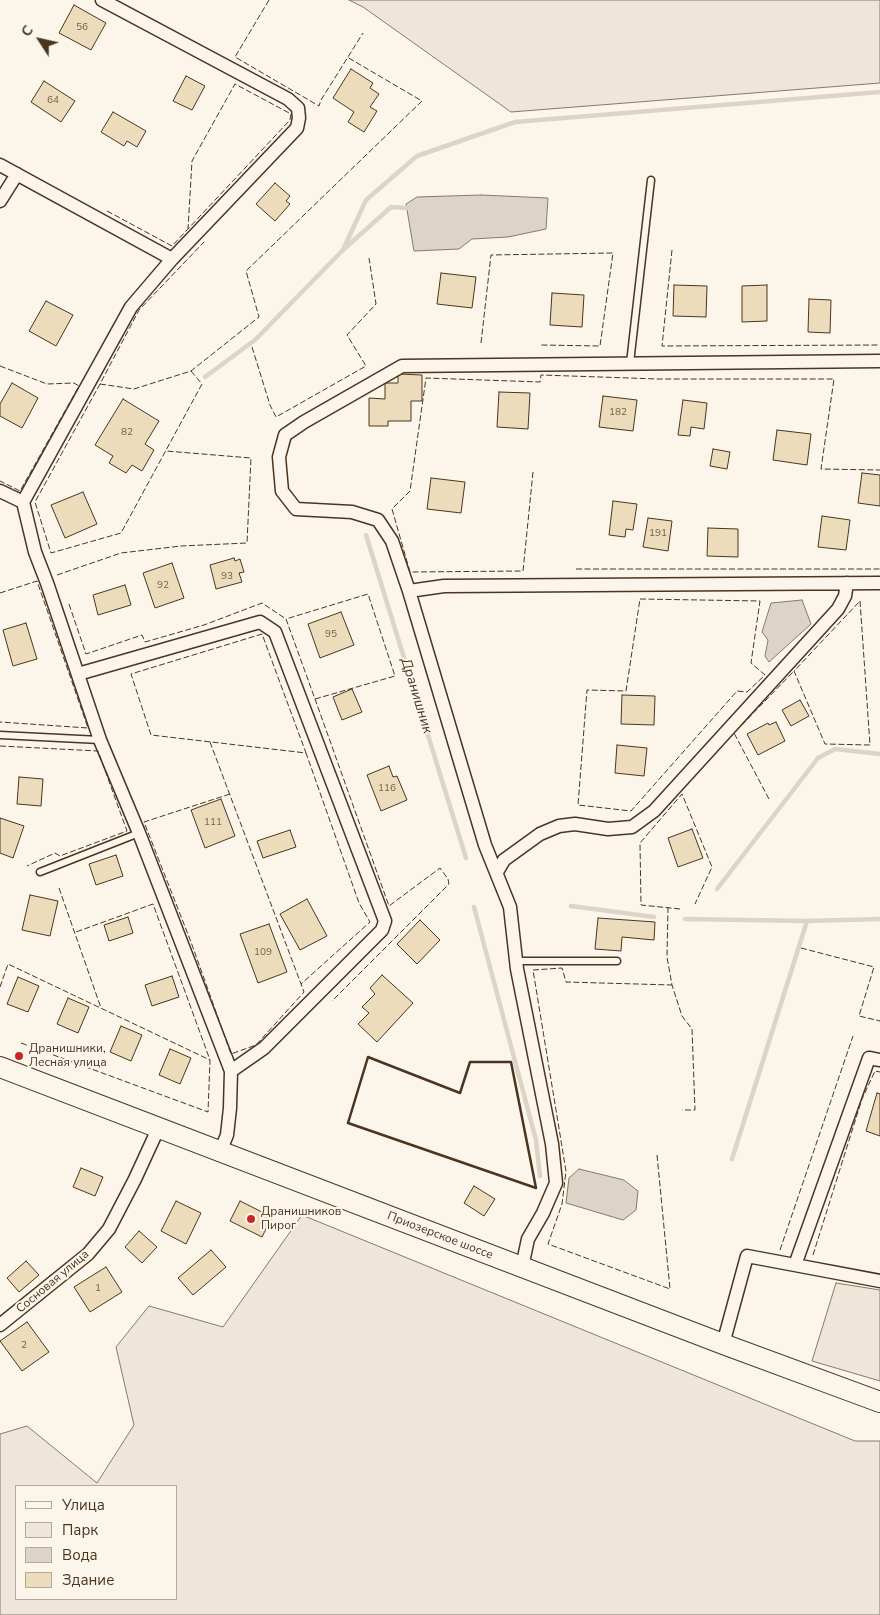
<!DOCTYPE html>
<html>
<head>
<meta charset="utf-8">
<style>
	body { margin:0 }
	#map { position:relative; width:880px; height:1615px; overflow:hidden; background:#fbf6e9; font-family:"Nunito Sans",sans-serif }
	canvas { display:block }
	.legend { position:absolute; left:15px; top:1485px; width:162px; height:115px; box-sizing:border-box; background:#fbf6e9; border:1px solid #b4a999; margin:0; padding:6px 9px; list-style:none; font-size:15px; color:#4a3520 }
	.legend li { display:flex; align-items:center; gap:10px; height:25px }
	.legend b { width:25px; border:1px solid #b4a999 }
	.north { position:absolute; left:15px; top:15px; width:50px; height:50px; -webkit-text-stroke:4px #fbf6e9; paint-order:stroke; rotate:305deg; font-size:14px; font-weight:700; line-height:20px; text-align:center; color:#4a3520 }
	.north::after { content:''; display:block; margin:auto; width:18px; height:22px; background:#4a3520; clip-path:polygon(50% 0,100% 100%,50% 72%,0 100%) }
</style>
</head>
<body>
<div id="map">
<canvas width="880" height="1615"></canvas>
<ul class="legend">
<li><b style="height:6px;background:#fbf6e9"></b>Улица</li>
<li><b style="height:14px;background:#ede6d9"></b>Парк</li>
<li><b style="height:14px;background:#dcd4c6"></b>Вода</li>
<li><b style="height:14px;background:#ecdcbc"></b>Здание</li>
</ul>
<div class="north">С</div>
</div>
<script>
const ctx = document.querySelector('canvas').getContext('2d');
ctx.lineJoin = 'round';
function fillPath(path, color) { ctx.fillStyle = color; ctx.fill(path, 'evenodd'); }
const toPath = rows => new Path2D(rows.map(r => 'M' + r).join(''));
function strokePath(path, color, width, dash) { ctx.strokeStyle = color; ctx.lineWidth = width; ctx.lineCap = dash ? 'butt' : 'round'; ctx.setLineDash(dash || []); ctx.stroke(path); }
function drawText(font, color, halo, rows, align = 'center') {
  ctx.font = font + ' "Nunito Sans",sans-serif'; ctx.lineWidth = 4; ctx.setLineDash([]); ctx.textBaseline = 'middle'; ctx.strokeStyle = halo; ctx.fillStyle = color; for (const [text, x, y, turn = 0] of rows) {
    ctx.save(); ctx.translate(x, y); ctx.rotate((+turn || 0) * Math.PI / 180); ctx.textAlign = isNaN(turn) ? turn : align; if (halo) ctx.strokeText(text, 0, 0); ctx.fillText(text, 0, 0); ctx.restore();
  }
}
const green = toPath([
	[349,0,880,0,880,83,511,112,363,7,349,0],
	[302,1215,855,1441,880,1441,880,1615,0,1615,0,1434,27,1426,97,1483,134,1425,116,1347,149,1306,223,1327,302,1215],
	[16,1486,176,1486,176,1599,16,1599,16,1486],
	[836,1283,880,1290,880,1381,812,1361,836,1283]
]);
const water = toPath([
	[481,195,548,198,546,229,508,237,472,239,459,249,414,251,406,204,417,197,481,195],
	[802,600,811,624,769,662,765,656,768,640,762,632,771,603,802,600],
	[579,1169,624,1180,638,1191,636,1210,623,1220,566,1203,569,1178,579,1169]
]);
const stream = toPath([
	[343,250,366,200,417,156,515,122,880,92],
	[205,377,255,340,343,250,391,207,407,208],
	[366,535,466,858],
	[717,889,818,758,835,749,880,754],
	[571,906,654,917],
	[474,907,536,1140,540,1176],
	[685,919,807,921],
	[732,1159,807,921,880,919]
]);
const building = toPath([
	[74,5,106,23,91,50,59,33,74,5],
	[351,69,373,83,370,88,379,94,370,107,377,111,364,132,348,122,354,112,333,98,351,69],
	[186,76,205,86,192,110,173,101,186,76],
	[44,81,75,101,61,122,31,102,44,81],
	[113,112,146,131,137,147,127,141,124,146,101,132,113,112],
	[275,183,290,196,286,201,290,204,275,221,256,204,275,183],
	[441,273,476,277,472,308,437,304,441,273],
	[674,285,707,286,706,317,673,316,674,285],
	[767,285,767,321,742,322,742,286,767,285],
	[552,293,584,295,582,327,550,325,552,293],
	[809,299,831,300,830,333,808,332,809,299],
	[46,301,73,315,56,346,29,331,46,301],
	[398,374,422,375,422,401,411,401,411,421,388,421,388,426,369,426,369,398,385,399,385,383,398,383,398,374],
	[12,383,38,398,22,428,0,416,0,404,12,383],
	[499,392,530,393,528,429,497,427,499,392],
	[603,396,637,400,633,431,599,427,603,396],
	[123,399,159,421,145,444,154,450,142,471,132,465,126,473,109,463,113,456,95,445,123,399],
	[683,400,707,403,704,429,691,427,690,436,678,435,683,400],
	[777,430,811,434,807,465,773,460,777,430],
	[713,449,730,452,727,469,710,466,713,449],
	[862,473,880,475,880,506,858,503,862,473],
	[431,478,465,482,461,513,427,509,431,478],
	[83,492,97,524,65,538,51,505,83,492],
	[613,501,637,504,633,530,626,529,625,537,609,535,613,501],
	[822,516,850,520,846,550,818,547,822,516],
	[648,518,672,521,668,551,643,547,648,518],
	[708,528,738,529,738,557,707,556,708,528],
	[234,558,235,561,240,559,244,572,239,573,242,582,216,589,210,565,234,558],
	[172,563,184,598,155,608,143,573,172,563],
	[125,585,131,605,98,615,93,595,125,585],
	[341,612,354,645,320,658,308,624,341,612],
	[26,623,37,659,13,666,3,630,26,623],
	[352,689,362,712,342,720,333,697,352,689],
	[622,695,655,696,654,725,621,724,622,695],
	[800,700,809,716,791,726,782,710,800,700],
	[776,722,785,741,758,755,747,734,768,723,769,725,776,722],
	[617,745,647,748,644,776,615,773,617,745],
	[389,766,393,777,397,776,407,800,381,811,367,775,389,766],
	[19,777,43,779,41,806,17,804,19,777],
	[221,799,235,836,205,848,191,810,221,799],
	[0,818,24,826,13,858,0,853,0,818],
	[692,829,703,858,678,867,668,838,692,829],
	[290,830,296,847,263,858,257,841,290,830],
	[116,855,123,876,96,885,89,864,116,855],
	[30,895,58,901,50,936,22,930,30,895],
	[307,899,327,936,300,950,280,914,307,899],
	[128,917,133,933,109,941,104,925,128,917],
	[598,918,655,922,654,940,622,937,621,951,595,949,598,918],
	[420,920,440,940,417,964,397,944,420,920],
	[269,924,287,972,258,983,240,934,269,924],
	[382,975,413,1003,377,1042,358,1024,369,1013,362,1007,375,994,370,988,382,975],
	[172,976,179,997,152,1006,145,985,172,976],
	[18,977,39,986,28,1012,7,1004,18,977],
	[68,998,89,1007,78,1033,57,1024,68,998],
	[121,1026,142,1035,131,1061,110,1052,121,1026],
	[170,1049,191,1058,180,1084,159,1075,170,1049],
	[877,1093,880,1094,880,1136,866,1131,877,1093],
	[81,1168,103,1177,95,1196,73,1187,81,1168],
	[474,1186,495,1199,484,1216,464,1203,474,1186],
	[176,1201,201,1213,186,1244,161,1231,176,1201],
	[240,1201,272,1217,262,1237,230,1221,240,1201],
	[139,1231,157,1247,142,1263,125,1247,139,1231],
	[211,1250,226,1267,193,1295,178,1278,211,1250],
	[26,1261,39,1275,19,1292,7,1278,26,1261],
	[106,1267,122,1292,90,1312,74,1287,106,1267],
	[27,1322,49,1352,22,1371,0,1341,27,1322]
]);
const service = toPath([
	[630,363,651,180],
	[0,735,100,740],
	[40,872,139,833],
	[516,961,617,961]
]);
const minor = toPath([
	[102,0,288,99,298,108,299,118,297,128,172,259,131,307,23,502,35,552,47,583,100,740,139,833,231,1071,230,1108,227,1135,220,1152],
	[0,165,172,259],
	[0,201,17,174],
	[0,491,23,502],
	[409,591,444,586,880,583],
	[78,674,260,622,275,632,385,921,382,930,264,1048,231,1071],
	[497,872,504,860,540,834,559,826,575,824,608,829,632,827,654,811,838,609,845,596,847,583],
	[795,1265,880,1281],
	[522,1267,528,1239,543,1213,556,1183,552,1144,517,969,510,907,485,845,409,591,392,541,378,520,352,512,296,509,282,491,279,457,285,435,304,422,402,366,880,361],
	[0,1325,88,1254,109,1229,135,1179,158,1129],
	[723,1344,747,1256,795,1265,869,1058,880,1060]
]);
const primary = toPath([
	[0,1067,723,1344,880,1402]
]);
const fence = toPath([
	[269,0,235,57,319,106,321,100,363,33],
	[107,211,172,246,290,120,291,114,235,84,192,161,188,229],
	[672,250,662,346,880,345],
	[481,343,491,255,613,253,600,346,541,345],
	[252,347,270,405,276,417,366,366,347,335,376,304,369,258],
	[0,366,47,384,74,383,79,386,20,491,0,481],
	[191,371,202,384,121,533,51,553,35,502,100,384,139,310,204,242],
	[100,384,134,389,191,371,259,317,246,271,422,101,347,57],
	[533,472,523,571,410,572,392,509,410,491,426,378,540,382,541,375,658,379,834,379,821,469,880,470],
	[576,569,880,569],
	[57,575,121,553,181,546,247,543,251,458,166,451],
	[0,593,37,581,88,728,0,722],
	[640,599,760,601,751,663,765,675,747,692,737,691,631,811,578,805,587,690,626,691,640,599],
	[860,601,870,745,825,744,794,671,860,601],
	[69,604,86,654,142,635,145,642,204,625,262,603,286,619],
	[315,699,395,676,368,594,286,619,315,699,389,906,440,868,448,879,449,884,332,1001],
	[210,742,301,984,370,922,359,903,306,753,151,735,131,674,262,634,306,753],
	[0,746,98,751,127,831,60,856,55,853,27,866],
	[230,794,144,822,191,942,231,1054,256,1045,304,992,301,984],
	[769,799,734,733,794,671],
	[59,888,101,1008],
	[668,907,667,957,672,985,682,1016,692,1029,695,1110,682,1110],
	[680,909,641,905,640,843,682,794,712,867,695,904],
	[801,948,874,967,859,1016,880,1021],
	[0,987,8,964,210,1060],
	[21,1043,208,1112,210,1060,153,904,76,932],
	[657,1155,670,1289,548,1244,562,1204,566,1171,533,970,562,968,566,982,672,985],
	[780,1250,853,1036],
	[813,1255,862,1099,875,1071,880,1072]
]);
const wall = toPath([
	[368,1057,460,1093,470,1062,511,1062,536,1188,348,1123,368,1057]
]);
const markers = [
	[19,1056,5,"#c62828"],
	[251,1219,5,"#c62828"]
];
const numberNames = [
	["56",82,28],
	["64",53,101],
	["182",618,413],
	["82",127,433],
	["191",658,534],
	["93",227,577],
	["92",163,586],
	["95",331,635],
	["116",387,789],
	["111",213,823],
	["109",263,953],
	["1",98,1289],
	["2",24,1346]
];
const poiNames = [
	["Дранишники,",29,1049],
	["Лесная улица",29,1063],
	["Дранишников",261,1212],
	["Пирог",261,1226]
];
const streetNames = [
	["Приозерское шоссе",440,1236,21],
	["Сосновая улица",53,1282,-40]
];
const waterNames = [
	["Дранишник",416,696,73]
];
fillPath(green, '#ede6d9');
strokePath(green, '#887966', 1);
fillPath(water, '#dcd4c6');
strokePath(water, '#887966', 1);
strokePath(stream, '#dcd4c6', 4.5);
fillPath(building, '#ecdcbc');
strokePath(building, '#4a3520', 1);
strokePath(service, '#4a3520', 9);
strokePath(minor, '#4a3520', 15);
strokePath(primary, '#4a3520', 22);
strokePath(service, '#fbf6e9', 6);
strokePath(minor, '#fbf6e9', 12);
strokePath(primary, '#fbf6e9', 20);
strokePath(fence, '#4a3520', 1, [6, 2.5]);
strokePath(wall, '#4a3520', 2.5);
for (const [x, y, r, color] of markers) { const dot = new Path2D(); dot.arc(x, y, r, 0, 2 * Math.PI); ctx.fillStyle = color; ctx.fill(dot); strokePath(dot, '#fbf6e9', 2); }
drawText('10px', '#725f47', null, numberNames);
drawText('12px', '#4a3520', '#fbf6e9', poiNames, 'left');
drawText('12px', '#4a3520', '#fbf6e9', streetNames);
drawText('italic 14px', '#4a3520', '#fbf6e9', waterNames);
</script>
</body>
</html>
